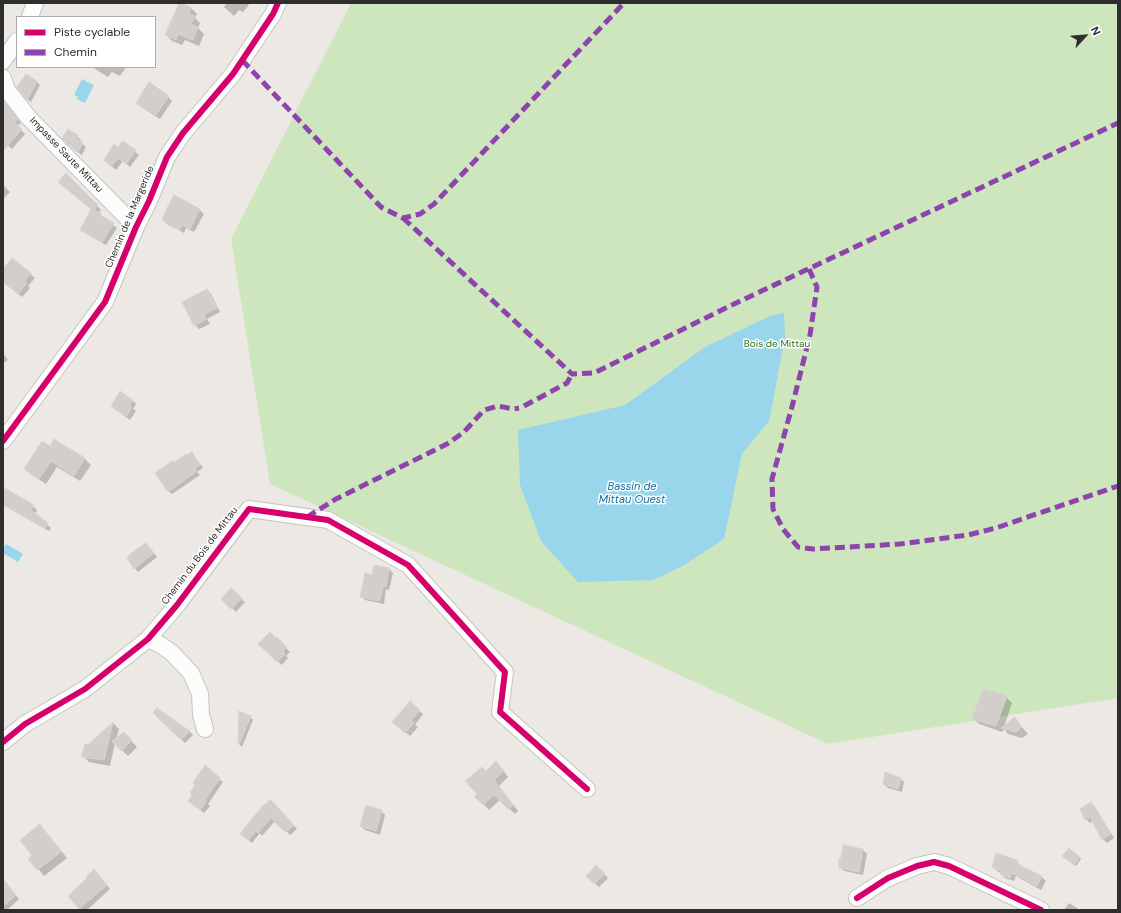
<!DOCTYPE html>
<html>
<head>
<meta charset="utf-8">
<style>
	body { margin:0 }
	#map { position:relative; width:1121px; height:913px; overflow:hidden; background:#ece8e4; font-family:"DM Sans",sans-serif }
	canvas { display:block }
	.frame { position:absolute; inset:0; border:4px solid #2e2e2e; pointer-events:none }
	.legend { position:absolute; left:16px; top:16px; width:140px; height:52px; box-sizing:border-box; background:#fff; border:1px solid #ababab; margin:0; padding:5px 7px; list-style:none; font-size:12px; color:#2e2e2e }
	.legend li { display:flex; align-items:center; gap:8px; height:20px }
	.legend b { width:20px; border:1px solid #ababab }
	.north { position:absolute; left:1065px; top:16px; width:40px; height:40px; -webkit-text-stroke:3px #fff; paint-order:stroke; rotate:64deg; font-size:11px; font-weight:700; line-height:16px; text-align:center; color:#2e2e2e }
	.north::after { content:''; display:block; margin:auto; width:14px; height:18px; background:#2e2e2e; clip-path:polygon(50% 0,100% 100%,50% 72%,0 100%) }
</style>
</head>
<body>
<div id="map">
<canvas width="1121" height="913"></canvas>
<div class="frame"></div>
<ul class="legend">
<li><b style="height:5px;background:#d6006c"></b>Piste cyclable</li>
<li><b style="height:5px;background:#8e44ad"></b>Chemin</li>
</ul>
<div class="north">N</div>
</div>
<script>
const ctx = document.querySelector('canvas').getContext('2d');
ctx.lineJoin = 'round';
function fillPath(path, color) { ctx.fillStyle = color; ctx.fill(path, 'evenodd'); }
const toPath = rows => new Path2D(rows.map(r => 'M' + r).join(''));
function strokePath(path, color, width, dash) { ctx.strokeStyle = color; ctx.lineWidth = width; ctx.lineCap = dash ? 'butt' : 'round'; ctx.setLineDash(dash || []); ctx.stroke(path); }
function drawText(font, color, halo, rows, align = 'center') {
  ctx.font = font + ' "DM Sans",sans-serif'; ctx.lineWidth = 3; ctx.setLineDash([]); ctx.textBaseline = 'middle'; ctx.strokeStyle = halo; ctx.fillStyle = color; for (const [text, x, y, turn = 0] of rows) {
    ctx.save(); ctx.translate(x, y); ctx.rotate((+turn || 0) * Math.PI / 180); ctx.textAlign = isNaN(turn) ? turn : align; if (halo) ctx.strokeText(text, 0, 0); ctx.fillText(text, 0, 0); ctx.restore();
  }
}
const green = toPath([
	[351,3,1118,3,1118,698,828,744,270,484,231,239]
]);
const water = toPath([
	[82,79,94,85,85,103,77,99,78,97,74,95],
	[784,313,785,337,769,421,742,454,724,539,681,567,653,580,578,582,541,541,520,485,518,430,625,405,705,347,772,315],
	[6,544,23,554,18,562,3,553,3,549]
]);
const shadow = toPath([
	[227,3,247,3,249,5,243,12,239,10,234,16,224,7],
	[191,8,197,14,195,18,200,23,198,28,204,34,199,46,185,40,182,45,172,41,166,35],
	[92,67,123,67,125,69,120,76,112,72,108,77],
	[36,81,40,85,31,102,27,99],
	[168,97,172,101,160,119,141,107,138,103],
	[3,105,8,107,21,123,17,126,25,134,12,149,3,141],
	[77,136,81,140,80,142,86,147,82,155,76,151,63,138],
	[123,142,139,155,130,167,123,161,116,170,109,164],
	[66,175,101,210,98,213,117,228,106,245,85,233,81,229,92,210,63,185],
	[3,185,10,192,3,199],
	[175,197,200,210,204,214,194,232,186,228,184,233,167,224,163,220],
	[12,259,35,278,28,286,30,288,22,297,3,282,3,266,6,267],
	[207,290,211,294,220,312,207,319,210,324,199,329,195,325,183,303],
	[3,353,8,360,3,363],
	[132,400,136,404,133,409,136,411,130,420,116,410,112,406],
	[50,448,84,458,91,465,80,481,57,467,46,484,32,475,26,469],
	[192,453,203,468,197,472,200,475,172,494,168,491,175,463],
	[3,489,33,506,37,510,35,514,51,528,49,531,3,505],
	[150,548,157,557,138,572,135,568],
	[389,569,393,573,389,590,386,589,384,604,365,600,361,596,373,576],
	[231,590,245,602,236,612,223,599],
	[277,639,290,652,286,656,288,658,282,665,260,644],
	[1006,697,1012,703,1004,727,1015,719,1028,734,1022,738,1008,734,1004,729,1002,732,979,724,973,718],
	[419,711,423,714,415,725,418,727,410,736,398,726],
	[154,713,189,731,193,735,185,743],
	[250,717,253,720,242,747,239,744],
	[113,723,119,729,116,739,124,733,137,747,128,756,115,743,110,766,89,762,83,756,90,745],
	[501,768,508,777,499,786,518,811,515,814,500,800,489,810,476,796,478,794,486,772],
	[900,778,904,782,902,792,888,788,884,784],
	[219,779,223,782,208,804,210,806,204,813,193,804],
	[1091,803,1095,807,1114,838,1107,843,1103,839,1093,821,1090,823,1086,819],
	[275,805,297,829,290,835,286,831,284,831,275,821,262,836,260,833,252,843,245,837],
	[381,811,385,815,380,835,365,830,361,826],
	[40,826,46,832,67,858,44,876,30,859,34,856],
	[844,846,863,850,867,854,863,875,844,871,840,867],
	[1080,857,1081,859,1076,866,1065,858],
	[1016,861,1022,867,1042,877,1046,881,1041,890,1016,876,1014,881,1005,878,1001,873,997,871,993,867],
	[596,866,608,878,599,887,587,876],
	[98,874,110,889,87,910,82,910,69,896,88,878],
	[3,885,12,891,19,899,7,910,3,910],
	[1069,903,1077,908,1079,910,1064,910]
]);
const building = toPath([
	[179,3,181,3,191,7,189,14,195,16,191,24,198,27,193,40,178,34,176,40,165,35,179,3],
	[26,74,37,81,27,100,17,87,26,74],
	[149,82,169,96,156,115,136,103,149,82],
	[3,100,18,119,14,122,22,129,3,151,3,100],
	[68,129,78,135,76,138,83,143,78,152,71,147,71,145,70,145,67,144,62,138,68,129],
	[123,141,136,150,126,164,118,158,111,167,104,160,114,144,118,147,123,141],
	[66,173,98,205,94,210,101,213,100,215,114,223,102,242,80,230,91,209,58,182,66,173],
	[174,195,200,209,190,229,182,225,180,230,162,220,166,210,174,195],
	[12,258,31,273,25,281,27,283,18,294,3,282,3,269,12,258],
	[207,289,217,308,204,315,206,319,194,326,182,302,207,289],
	[120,391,133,400,129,405,132,407,126,417,111,406,120,391],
	[54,439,85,458,74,476,51,461,39,479,24,469,42,441,50,446,54,439],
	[192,452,200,465,194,469,197,471,168,492,155,473,172,461,175,462,186,454,187,455,192,452],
	[3,487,34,505,31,510,48,523,45,528,3,504,3,487],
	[146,543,154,553,134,569,127,558,130,555,130,554,146,543],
	[374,565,389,568,386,587,383,586,380,601,360,597,365,573,372,575,374,565],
	[231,588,242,598,231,609,221,599,231,588],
	[270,632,276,638,277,637,287,647,283,651,285,654,277,662,258,644,270,632],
	[983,689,1007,696,996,726,972,719,983,689],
	[410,701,420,710,411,720,414,723,405,733,392,722,410,701],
	[157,708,181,725,190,731,181,740,153,713,157,708],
	[239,711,251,716,239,744,238,744,239,711],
	[1015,717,1022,727,1016,732,1001,728,1015,717],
	[113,722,104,760,81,757,85,744,89,744,113,722],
	[124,732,132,740,121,751,112,741,124,732],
	[496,761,504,771,494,780,513,805,508,809,494,795,483,805,474,796,477,794,465,781,482,767,486,771,496,761],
	[205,765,220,778,205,800,206,802,200,810,188,801,192,794,190,792,195,785,193,783,205,765],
	[885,772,901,778,898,789,883,784,885,772],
	[269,800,270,801,271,800,294,825,286,832,282,827,280,828,271,818,258,833,256,831,248,840,240,834,264,804,266,805,269,800],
	[1091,802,1111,834,1102,840,1090,817,1085,820,1080,809,1091,802],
	[366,805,382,810,376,831,360,826,366,805],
	[40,824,61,852,37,870,28,859,32,856,20,840,40,824],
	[843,845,863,849,859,872,839,868,839,858,841,858,843,845],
	[1069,848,1080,857,1074,865,1062,856,1069,848],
	[996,853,1017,860,1019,865,1042,876,1037,886,1012,873,1010,878,1000,874,1001,871,992,867,996,853],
	[596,865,605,874,594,884,586,876,596,865],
	[94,869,107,885,79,909,68,896,87,878,86,877,94,869],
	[3,879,16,895,3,906,3,879]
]);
const minor = toPath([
	[30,17,35,3],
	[3,61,17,41],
	[3,78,7,90,29,118,136,227],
	[3,441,105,302,136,227,149,201,167,157,183,133,233,74,273,14,278,3],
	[148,639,161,645,172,653,191,673,200,694,201,715,205,729],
	[3,742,25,724,85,689,148,639,177,605,249,509,328,520,408,565,505,672,500,712,587,789],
	[857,898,888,878,917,866,934,862,949,866,1041,910]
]);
const quiet = toPath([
	[242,60,381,207,403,218,420,214,434,204,624,3],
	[403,218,572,374,594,373,734,304,1118,123],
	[809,269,817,287,810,335,793,403,772,479,773,509,783,529,798,547,813,549,900,544,968,535,996,528,1118,486],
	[524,406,567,383,572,374],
	[307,517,336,499,447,444,464,432,484,410,498,406,514,409,519,408]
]);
const cycleway = toPath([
	[3,441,105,302,136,227,149,201,167,157,183,133,233,74,273,14,278,3],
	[3,742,25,724,85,689,148,639,177,605,249,509,328,520,408,565,505,672,500,712,587,789],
	[857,898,888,878,917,866,934,862,949,866,1041,910]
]);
const streetNames = [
	["Impasse Saute Mittau",66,155,46],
	["Chemin de la Margeride",130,217,-67],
	["Chemin du Bois de Mittau",200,556,-53]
];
const parkNames = [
	["Bois de Mittau",777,344]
];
const waterNames = [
	["Bassin de",632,487],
	["Mittau Ouest",632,500]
];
fillPath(green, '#cee6be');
fillPath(water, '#99d6ec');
fillPath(shadow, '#0003');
fillPath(building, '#d1cecb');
strokePath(building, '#d7d4d0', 1);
strokePath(minor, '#c5c4c5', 18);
strokePath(minor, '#fcfcfb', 16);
strokePath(quiet, '#8e44ad', 5, [10, 5]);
strokePath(cycleway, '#d6006c', 6);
drawText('10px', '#2e2e2e', '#fff', streetNames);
drawText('10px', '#2c6e1b', '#fff', parkNames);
drawText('italic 11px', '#0d6fa3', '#fff', waterNames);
</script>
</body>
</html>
